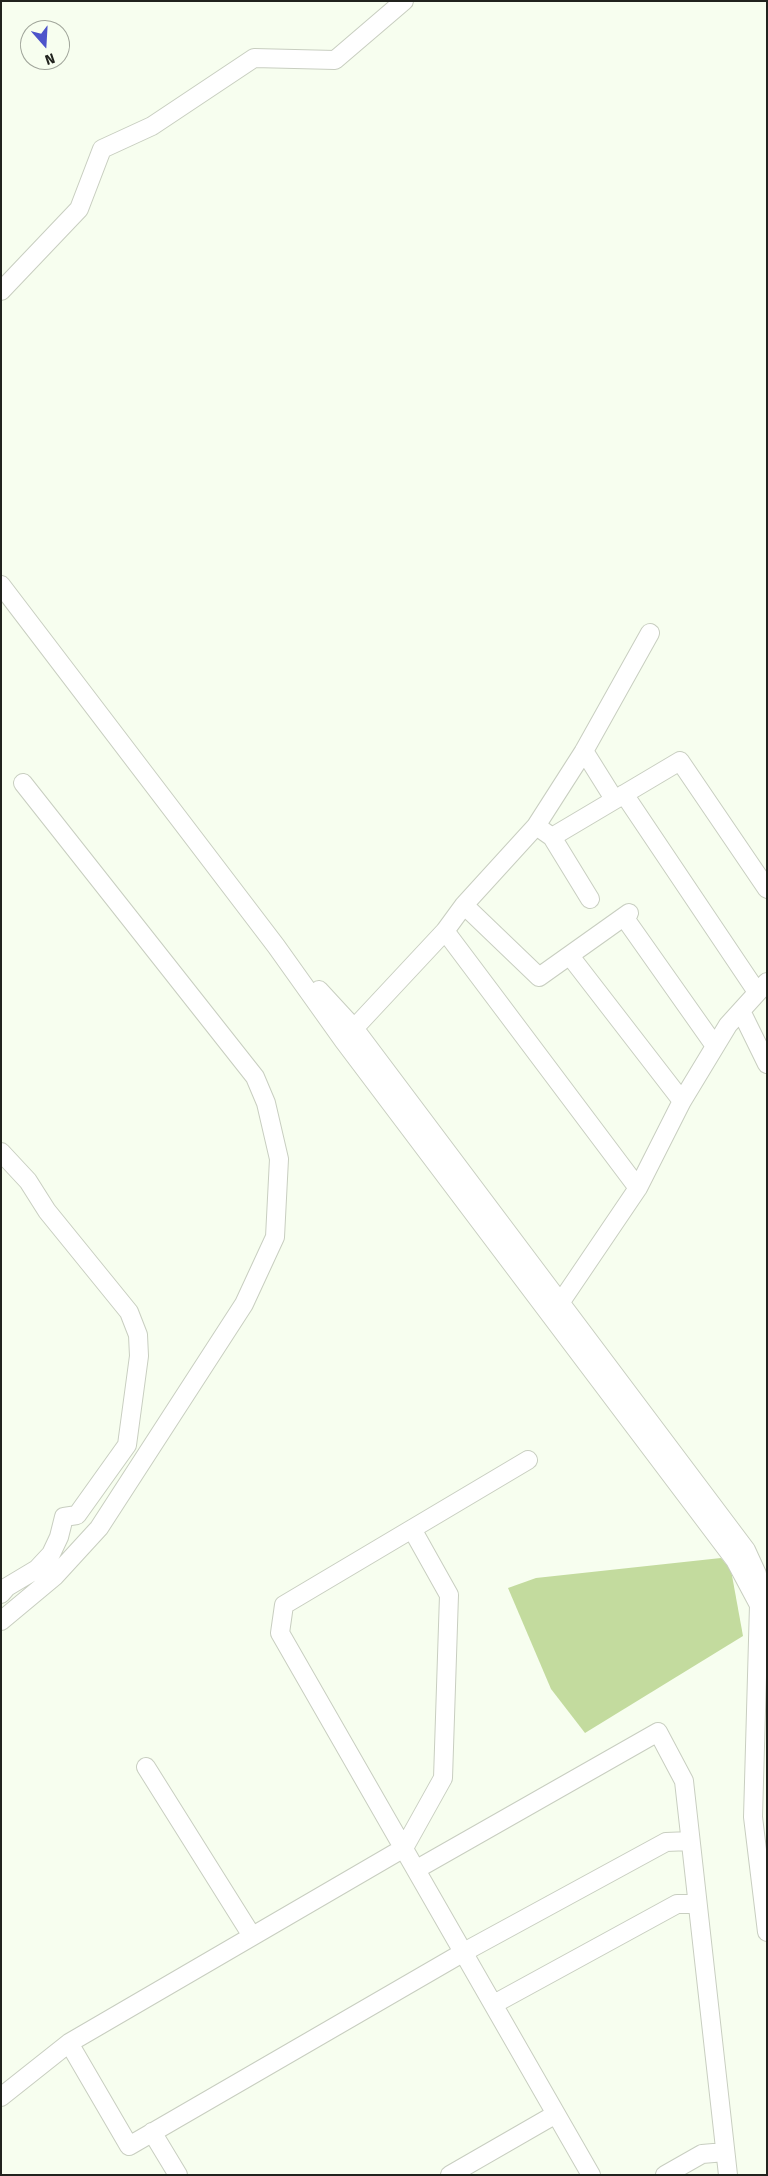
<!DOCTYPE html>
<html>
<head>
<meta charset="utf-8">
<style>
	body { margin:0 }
	#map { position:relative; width:768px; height:2176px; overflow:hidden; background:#f7feef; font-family:"Fira Sans",sans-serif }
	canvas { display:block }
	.frame { position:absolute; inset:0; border:2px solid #21231e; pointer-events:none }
	.north { position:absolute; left:20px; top:20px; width:50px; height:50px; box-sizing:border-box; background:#f7feef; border:1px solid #a1a69b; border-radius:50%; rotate:161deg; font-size:14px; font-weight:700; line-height:20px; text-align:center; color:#21231e }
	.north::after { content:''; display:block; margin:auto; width:18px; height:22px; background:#4d54ca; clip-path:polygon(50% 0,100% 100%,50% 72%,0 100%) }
</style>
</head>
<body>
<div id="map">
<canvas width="768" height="2176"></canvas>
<div class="frame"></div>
<div class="north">N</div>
</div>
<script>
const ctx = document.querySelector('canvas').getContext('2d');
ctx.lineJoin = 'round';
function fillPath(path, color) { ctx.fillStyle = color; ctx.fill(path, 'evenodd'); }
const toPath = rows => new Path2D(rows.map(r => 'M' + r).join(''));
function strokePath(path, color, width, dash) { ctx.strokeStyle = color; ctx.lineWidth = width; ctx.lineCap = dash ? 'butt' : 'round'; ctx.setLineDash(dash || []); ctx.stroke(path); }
const green = toPath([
	[721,1558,731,1570,743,1636,585,1733,551,1689,508,1588,536,1578]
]);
const minor = toPath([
	[1,291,79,209,102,149,152,126,254,58,335,60,404,1],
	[1,585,276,946,343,1040,735,1560,759,1605],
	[584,751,614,799],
	[624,794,757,992],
	[542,830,552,837,590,899],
	[552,837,680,761,767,889],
	[464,905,539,977,629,913],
	[624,917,715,1046],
	[445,931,638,1188],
	[570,956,682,1101],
	[319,990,354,1028,746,1550,757,1574,759,1605,753,1817,767,1932],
	[741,1011,767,1064],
	[347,1036,445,931,464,905,536,826,584,751,650,633],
	[1,1152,28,1181,47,1211,129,1312,138,1335,139,1356,127,1445,77,1515,64,1517,59,1537,51,1554,37,1569,7,1587,1,1594],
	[554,1312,638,1188,682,1101,728,1025,767,982],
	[528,1460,284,1605,280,1633,591,2175],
	[1,1621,55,1576,99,1528,244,1304,275,1237,279,1159,266,1103,255,1077,23,783],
	[146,1767,252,1936],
	[417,1869,658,1732,684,1781,728,2175],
	[494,2004,677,1904,696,1904],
	[69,2043,129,2146,464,1952,666,1842,690,1841],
	[1,2097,69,2043,404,1848,443,1778,449,1595,412,1529],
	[152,2132,178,2175],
	[450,2175,556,2114],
	[665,2175,702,2154,725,2152]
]);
fillPath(green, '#c3db9e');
strokePath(minor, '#c8cec0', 20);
strokePath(minor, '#fff', 18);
</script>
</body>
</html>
